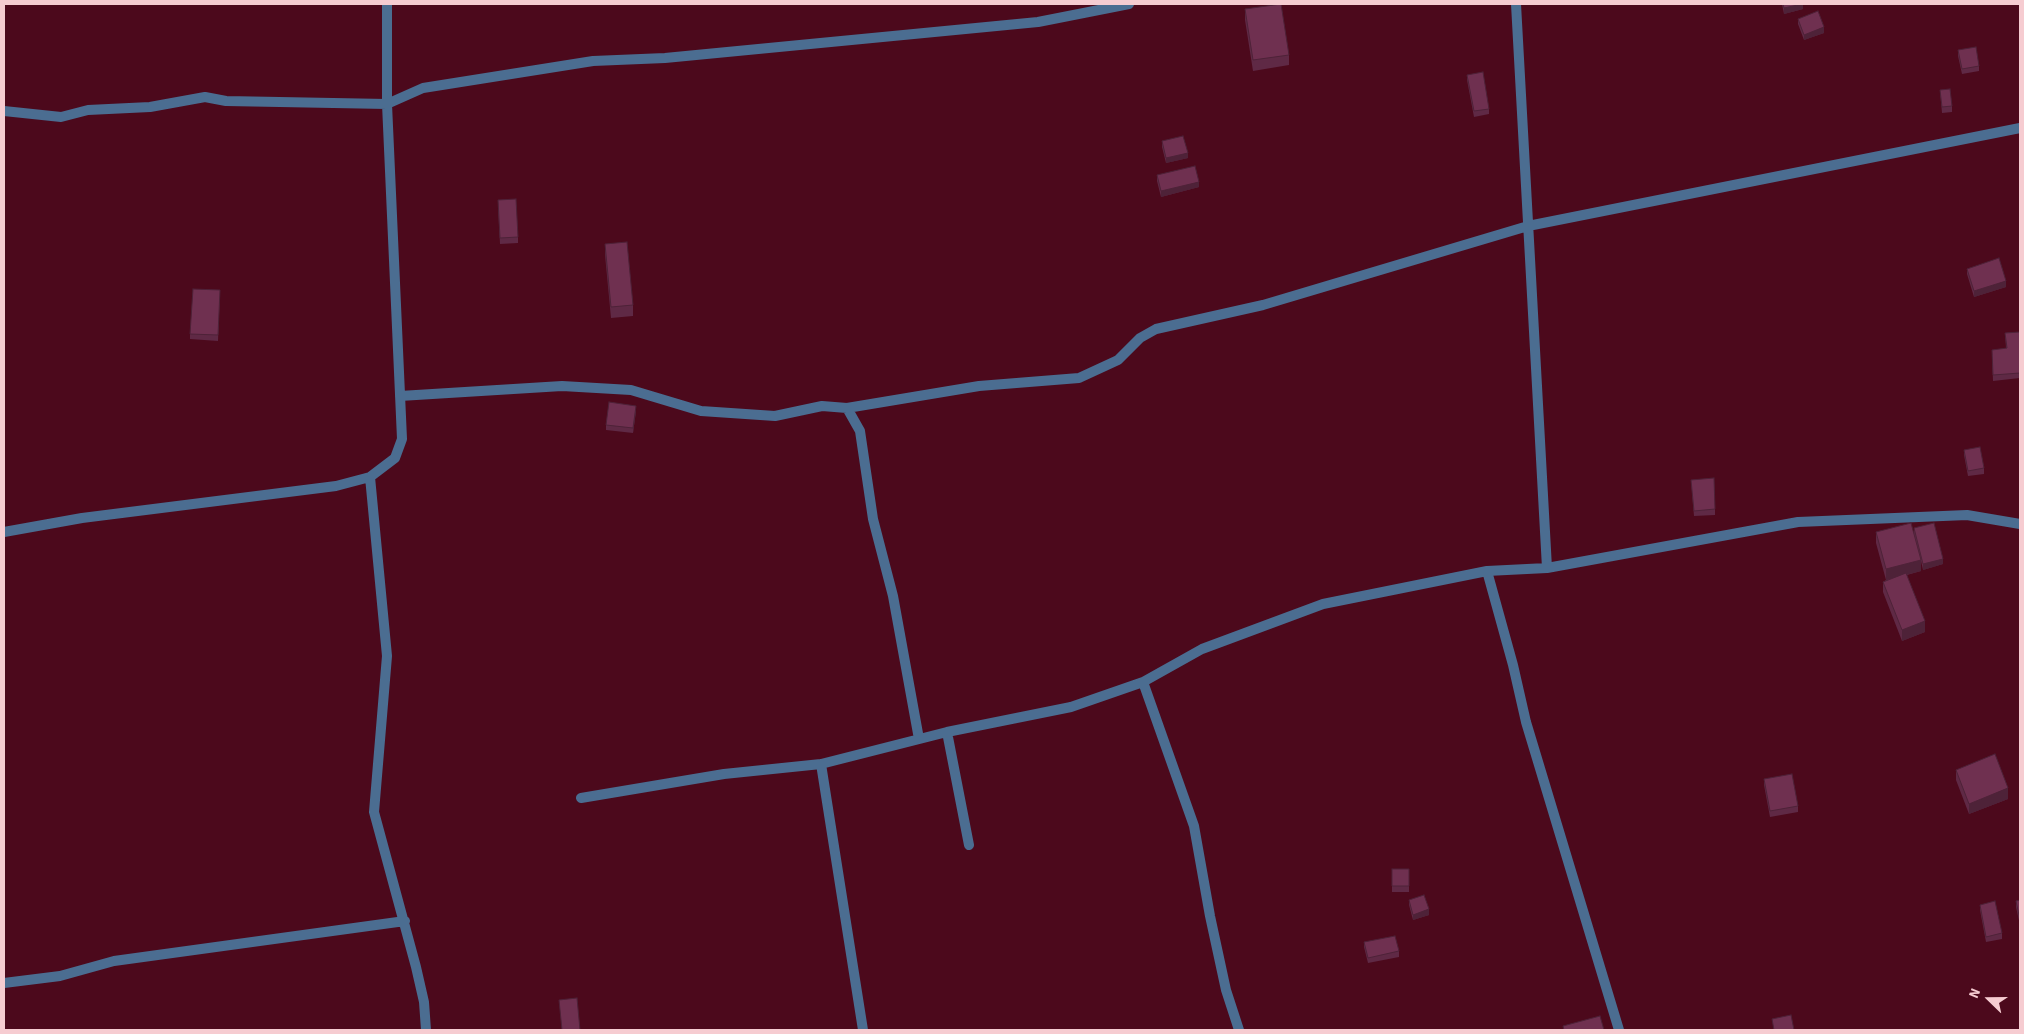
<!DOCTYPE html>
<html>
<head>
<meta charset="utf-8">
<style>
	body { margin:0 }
	#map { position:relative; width:2024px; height:1034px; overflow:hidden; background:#4c091c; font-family:"Source Sans 3",sans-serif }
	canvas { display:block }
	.frame { position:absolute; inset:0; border:5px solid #f6ccd1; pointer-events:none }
	.north { position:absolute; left:1964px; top:974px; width:50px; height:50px; -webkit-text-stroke:4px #4c091c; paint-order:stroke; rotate:292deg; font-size:14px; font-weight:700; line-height:20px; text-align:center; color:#f6ccd1 }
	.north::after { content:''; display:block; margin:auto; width:18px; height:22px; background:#f6ccd1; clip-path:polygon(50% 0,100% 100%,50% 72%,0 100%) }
</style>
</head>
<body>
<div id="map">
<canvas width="2024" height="1034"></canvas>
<div class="frame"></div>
<div class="north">N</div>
</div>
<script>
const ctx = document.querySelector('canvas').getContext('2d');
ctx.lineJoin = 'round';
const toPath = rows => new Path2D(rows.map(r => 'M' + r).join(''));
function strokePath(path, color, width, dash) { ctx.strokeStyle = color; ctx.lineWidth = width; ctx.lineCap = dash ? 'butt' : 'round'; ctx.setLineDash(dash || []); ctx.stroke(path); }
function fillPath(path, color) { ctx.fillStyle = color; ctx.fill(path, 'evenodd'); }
const minor = toPath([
	[1516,4,1547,568],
	[4,111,61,117,88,110,150,107,205,97,226,101,387,104,423,88,593,61,665,58,1038,22,1129,4],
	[400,396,562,386,631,390,701,411,775,416,822,406,847,408,860,431,873,519,893,596,919,739],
	[847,408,979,386,1079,378,1118,360,1140,338,1156,329,1263,305,1528,226,2020,128],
	[370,477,387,656,374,812,416,967,424,1002,426,1030],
	[4,532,82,518,336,486,370,477,395,458,402,439,387,104,387,4],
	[1487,571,1513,665,1526,722,1619,1030],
	[1143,682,1194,826,1210,916,1226,990,1239,1030],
	[947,732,969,845],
	[821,764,863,1030],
	[581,798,724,774,821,764,947,732,1071,707,1143,682,1202,649,1323,604,1487,571,1547,568,1798,522,1967,515,2020,524],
	[4,983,60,976,114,961,405,921]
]);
const wall = toPath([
	[1782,4,1803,4,1803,9,1784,14],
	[1245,9,1289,55,1289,65,1253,71,1245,20],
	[1798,19,1824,33,1804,40,1798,24],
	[1958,50,1979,66,1979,71,1962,74,1958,56],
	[1467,75,1489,109,1489,114,1474,117,1467,80],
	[1940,90,1952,106,1952,112,1942,113],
	[1162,141,1188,158,1166,163,1162,147],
	[1157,175,1199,187,1161,197,1157,181],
	[498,206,518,237,518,243,500,244],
	[605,244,633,305,633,316,611,318,605,255],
	[1967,269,2006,287,1974,297,1967,274],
	[220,290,218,341,190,339,190,334],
	[2020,332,2020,378,1993,381,1992,355,2006,348,2005,333],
	[636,411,633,433,606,430,606,425],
	[1964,450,1984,468,1984,474,1968,476,1964,455],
	[1691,480,1715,509,1715,515,1694,516],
	[1914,528,1943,564,1923,570,1921,561,1921,571,1907,575,1925,632,1902,641,1883,592,1883,582,1886,580,1876,543,1876,532,1914,532],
	[1956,770,2008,799,1969,814,1956,780],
	[1764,779,1798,806,1798,812,1770,817,1764,785],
	[1392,869,1409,869,1409,892,1392,892],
	[1409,900,1429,915,1413,920,1409,905],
	[2020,900,2020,925,2016,907,2016,901],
	[1980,905,2002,933,2002,939,1986,942,1980,910],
	[1364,942,1399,951,1399,957,1368,963,1364,947]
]);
const shadedWall = toPath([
	[1802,4,1803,4,1803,9,1784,14,1784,8],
	[1824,27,1824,33,1804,40,1804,35],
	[1188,153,1188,158,1166,163,1166,158],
	[1199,182,1199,187,1161,197,1161,191],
	[2006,281,2006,287,1974,297,1974,291],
	[636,406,636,411,633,433,633,428],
	[1943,559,1943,564,1923,570,1923,564],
	[1921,560,1921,571,1886,580,1886,569],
	[1925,621,1925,632,1902,641,1902,630],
	[2008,788,2008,799,1969,814,1969,804],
	[1429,909,1429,915,1413,920,1413,915]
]);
const building = toPath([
	[1281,4,1289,55,1253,60,1245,9,1281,4],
	[1783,4,1802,4,1784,8,1783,4],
	[1818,11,1824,27,1804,35,1798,19,1818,11],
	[1976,47,1979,66,1962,69,1958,50,1976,47],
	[1483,72,1489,109,1474,111,1467,75,1483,72],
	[1950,89,1952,106,1942,107,1940,90,1950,89],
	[1183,136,1188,153,1166,158,1162,141,1183,136],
	[1195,166,1199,182,1161,191,1157,175,1195,166],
	[516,199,518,237,500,238,498,200,516,199],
	[627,242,633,305,611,307,605,244,627,242],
	[1999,258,2006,281,1974,291,1967,269,1999,258],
	[193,289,220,290,218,335,190,334,193,289],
	[2020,332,2020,373,1993,375,1992,350,2007,348,2005,333,2020,332],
	[609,402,636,406,633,428,606,425,609,402],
	[1980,447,1984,468,1968,471,1964,450,1980,447],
	[1714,478,1715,509,1694,511,1691,480,1714,478],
	[1911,523,1921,560,1886,569,1876,532,1911,523],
	[1934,523,1943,559,1923,564,1914,528,1934,523],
	[1906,573,1925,621,1902,630,1883,582,1906,573],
	[1995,754,2008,788,1969,804,1956,770,1995,754],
	[1792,774,1798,806,1770,811,1764,779,1792,774],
	[1392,869,1409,869,1409,886,1392,886,1392,869],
	[1424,895,1429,909,1413,915,1409,900,1424,895],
	[2020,900,2020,920,2016,901,2020,900],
	[1995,901,2002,933,1986,937,1980,905,1995,901],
	[1395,936,1399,951,1368,958,1364,942,1395,936],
	[577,998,580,1030,562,1030,559,1000,577,998],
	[1791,1015,1794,1030,1774,1030,1772,1019,1791,1015],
	[1600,1016,1604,1030,1564,1030,1563,1026,1600,1016]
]);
strokePath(minor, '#4b6d91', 10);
fillPath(wall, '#5f2945');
fillPath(shadedWall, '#4e2238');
fillPath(building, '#6f3050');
strokePath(building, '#4e2238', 1);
</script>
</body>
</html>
